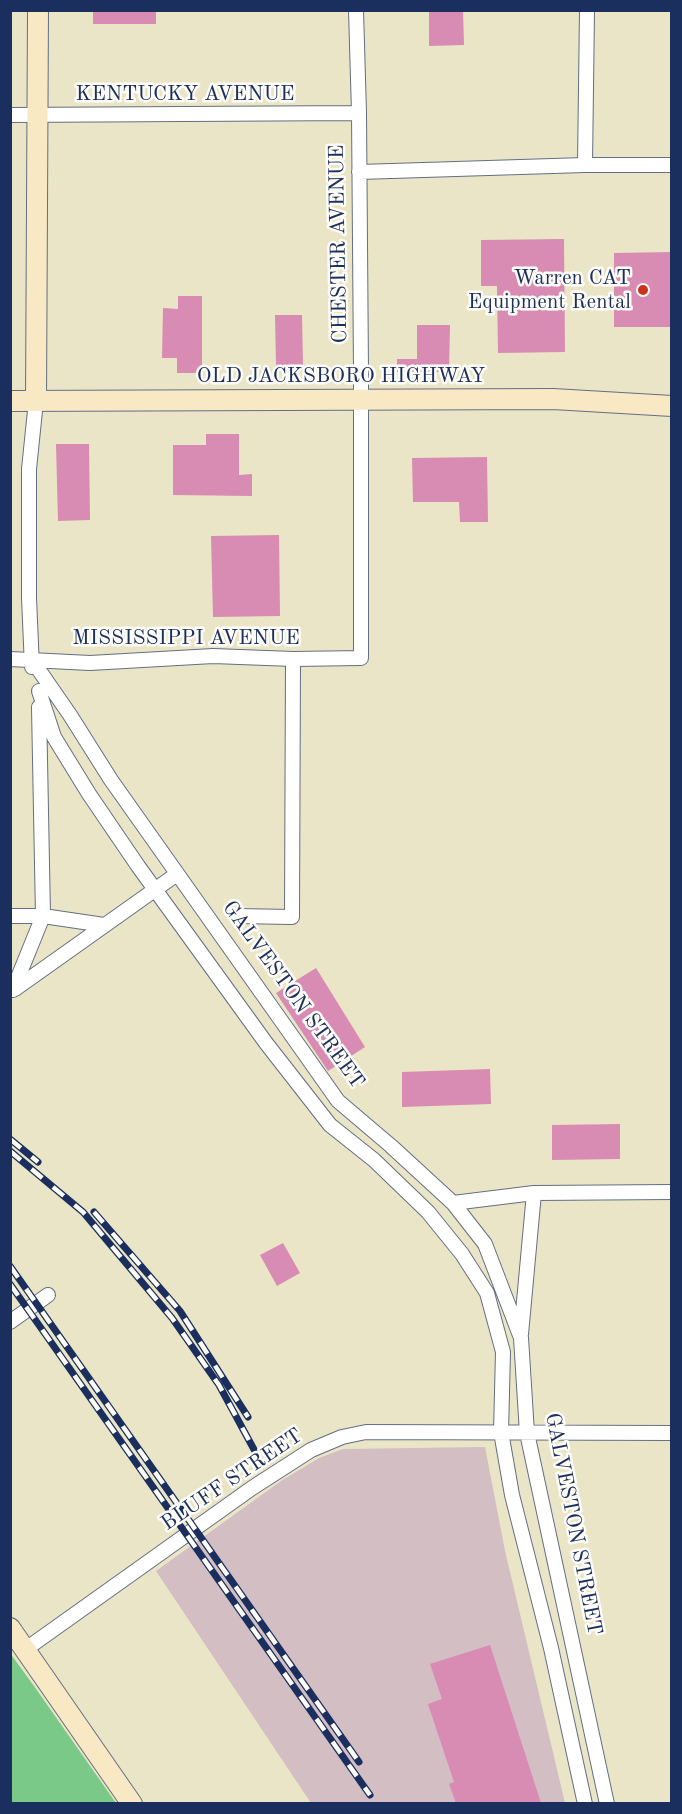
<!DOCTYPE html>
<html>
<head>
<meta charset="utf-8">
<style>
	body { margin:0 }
	#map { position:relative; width:682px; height:1814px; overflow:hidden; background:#eae5c6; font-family:"Old Standard TT",serif }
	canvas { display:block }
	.frame { position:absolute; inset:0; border:12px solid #1b2f5e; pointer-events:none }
</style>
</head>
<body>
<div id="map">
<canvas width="682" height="1814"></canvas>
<div class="frame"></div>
</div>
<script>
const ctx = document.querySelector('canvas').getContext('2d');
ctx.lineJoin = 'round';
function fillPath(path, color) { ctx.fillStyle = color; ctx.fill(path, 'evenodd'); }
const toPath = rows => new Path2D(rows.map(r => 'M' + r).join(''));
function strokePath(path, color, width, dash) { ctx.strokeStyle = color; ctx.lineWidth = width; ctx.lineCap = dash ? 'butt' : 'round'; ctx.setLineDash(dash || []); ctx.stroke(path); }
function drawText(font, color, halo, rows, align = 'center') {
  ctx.font = font + ' "Old Standard TT",serif'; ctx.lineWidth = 5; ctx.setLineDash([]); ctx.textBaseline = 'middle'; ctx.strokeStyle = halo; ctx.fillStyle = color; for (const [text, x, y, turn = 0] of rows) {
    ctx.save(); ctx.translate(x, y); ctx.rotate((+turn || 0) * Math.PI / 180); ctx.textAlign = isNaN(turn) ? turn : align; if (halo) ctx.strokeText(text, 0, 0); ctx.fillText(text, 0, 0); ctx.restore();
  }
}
const industrial = toPath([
	[485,1447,505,1551,565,1803,311,1803,156,1571,281,1481,319,1458,343,1449]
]);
const green = toPath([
	[10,1653,34,1686,116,1803,11,1803]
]);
const building = toPath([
	[93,10,156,10,156,24,93,24],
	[429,10,463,10,464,45,429,46],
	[564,239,565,352,498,353,497,286,481,286,481,240],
	[672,252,672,327,614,327,614,253],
	[178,296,202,296,202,373,177,373,177,358,162,358,163,308,178,309],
	[275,315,302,315,303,365,276,366],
	[417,325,450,325,449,372,397,372,397,359,417,359],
	[206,434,239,434,239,475,252,474,252,496,173,495,173,445,206,445],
	[56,444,89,444,90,520,58,521],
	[487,457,488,522,460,522,459,502,413,502,412,458],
	[279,535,280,616,213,617,211,536],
	[316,968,365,1047,328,1071,276,993],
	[490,1069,491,1104,402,1107,402,1072],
	[620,1124,620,1159,552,1160,552,1125],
	[283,1243,300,1273,277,1286,260,1255],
	[490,1645,541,1803,456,1803,449,1784,454,1782,428,1704,442,1699,430,1664]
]);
const minor = toPath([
	[10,115,359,113],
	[585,165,587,10],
	[359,172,585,165,672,165],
	[10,659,90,663,213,656,293,659,361,658,361,373,359,113,356,10],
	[32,660,70,715,111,780,338,1101,391,1146,453,1203,485,1244,521,1338,527,1433,607,1804],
	[32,667,29,598,29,469,36,401],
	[39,691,54,737,89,794,138,866,266,1043,330,1125,374,1160,428,1212,462,1254,487,1293,503,1352,501,1432,512,1495,551,1648,585,1804],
	[10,916,43,916,104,925],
	[236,916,292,917,293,659],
	[15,989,177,874],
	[13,990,43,916,39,707],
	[453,1203,534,1193,672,1192],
	[10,1322,48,1295],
	[521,1334,534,1193],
	[26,1649,252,1488,311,1450,342,1437,366,1432,672,1433]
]);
const secondary = toPath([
	[10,401,553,399,672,406],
	[36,401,38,10],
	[10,1628,132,1804]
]);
const rail = toPath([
	[10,1139,38,1162],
	[10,1151,83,1212,172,1318,219,1385,257,1455],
	[94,1212,180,1311,248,1417],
	[10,1266,359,1762],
	[10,1284,370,1795]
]);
const markers = [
	[643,290,6,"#c8321e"]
];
const streetNames = [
	["KENTUCKY AVENUE",185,94],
	["CHESTER AVENUE",339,244,-91],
	["OLD JACKSBORO HIGHWAY",341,376],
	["MISSISSIPPI AVENUE",186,638],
	["GALVESTON STREET",293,995,54],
	["BLUFF STREET",232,1480,-34],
	["GALVESTON STREET",573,1524,79]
];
const poiNames = [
	["Warren CAT",631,278],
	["Equipment Rental",631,302]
];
fillPath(industrial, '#d2bec3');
fillPath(green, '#7bc989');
fillPath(building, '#d88bb3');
strokePath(minor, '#636f82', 16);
strokePath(secondary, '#636f82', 22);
strokePath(minor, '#fff', 14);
strokePath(secondary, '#f8e8c3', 20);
strokePath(rail, '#1b2f5e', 7);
strokePath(rail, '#fdfcf7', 4.5, [14]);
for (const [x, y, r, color] of markers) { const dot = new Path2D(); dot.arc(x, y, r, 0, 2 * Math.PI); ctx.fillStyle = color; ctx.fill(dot); strokePath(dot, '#fdfcf7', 2); }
drawText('21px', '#1b2f5e', '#fdfcf7', streetNames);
drawText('21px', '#1b2f5e', '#fdfcf7', poiNames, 'right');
</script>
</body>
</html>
